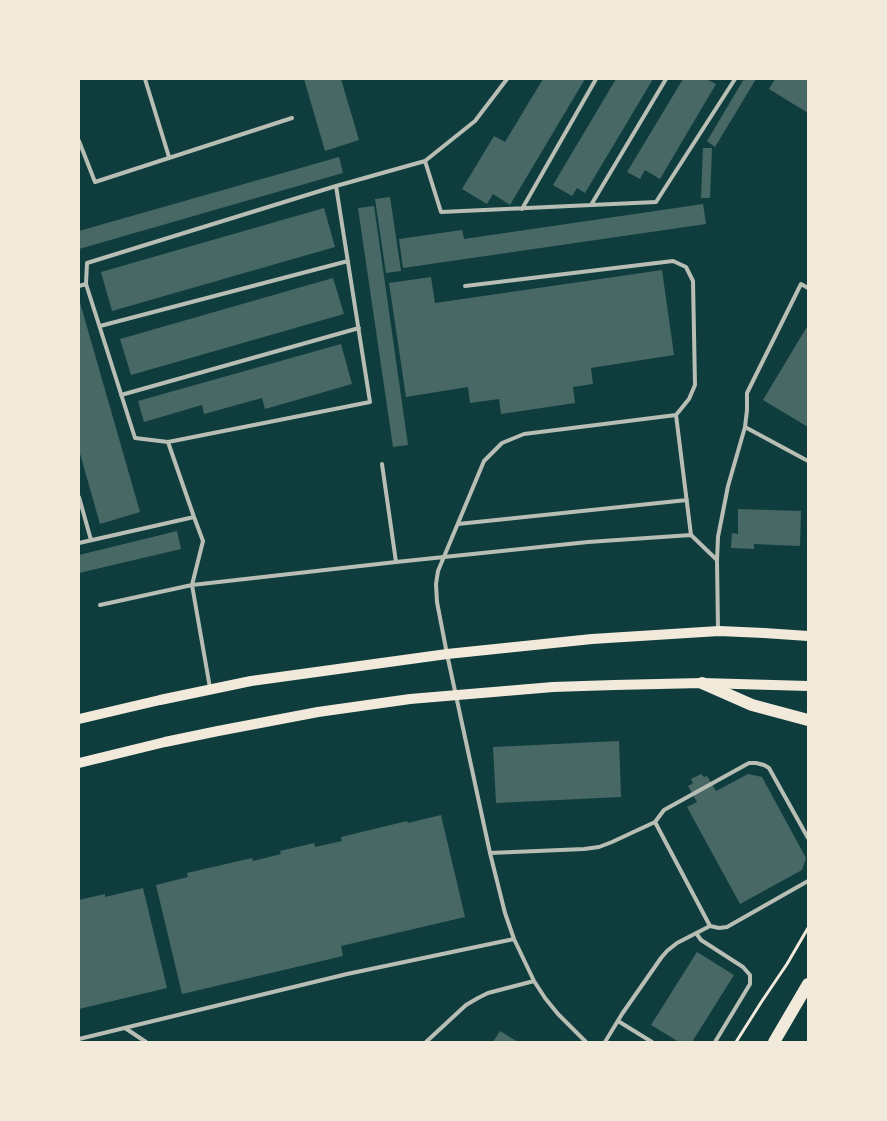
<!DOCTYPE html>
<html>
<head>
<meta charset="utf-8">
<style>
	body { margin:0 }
	#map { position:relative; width:887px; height:1121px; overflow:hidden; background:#0f3d3e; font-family:"Asap Condensed",sans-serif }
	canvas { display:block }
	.frame { position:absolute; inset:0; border:80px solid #f1e9da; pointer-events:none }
</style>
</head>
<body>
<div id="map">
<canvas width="887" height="1121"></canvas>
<div class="frame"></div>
</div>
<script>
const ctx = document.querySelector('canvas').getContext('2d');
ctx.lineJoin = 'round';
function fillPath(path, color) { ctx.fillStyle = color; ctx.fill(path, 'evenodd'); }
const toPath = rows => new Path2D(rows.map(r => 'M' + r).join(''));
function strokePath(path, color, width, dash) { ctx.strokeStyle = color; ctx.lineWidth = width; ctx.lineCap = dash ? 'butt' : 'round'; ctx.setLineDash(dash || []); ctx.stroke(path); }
const building = toPath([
	[304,79,341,79,359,140,325,151],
	[543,79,585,79,510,205,493,194,487,204,462,189,494,136,505,142],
	[616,79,653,79,585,193,577,188,572,196,553,185],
	[683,79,706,79,716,84,660,179,645,170,640,179,627,172],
	[744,79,756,79,715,147,707,141],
	[775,79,804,79,808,81,808,113,769,89],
	[703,148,712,148,710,198,701,198],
	[339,157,343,173,79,249,79,231],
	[390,197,401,271,386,273,375,199],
	[703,204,706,224,403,268,399,239,462,230,464,239],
	[374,206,408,445,393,447,358,208],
	[324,208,335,247,112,311,101,272],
	[662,270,674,355,591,368,593,384,573,387,575,403,501,414,499,399,470,403,468,387,406,397,389,283,431,277,435,303],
	[333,278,344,314,131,375,120,339],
	[79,299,140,512,100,524,79,450],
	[808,325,808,427,763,400],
	[341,344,352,384,265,409,262,398,204,414,202,405,144,422,138,401],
	[738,509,801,511,800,546,754,544,754,549,731,548,732,533,738,534],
	[177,531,181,549,79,573,79,555],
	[619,741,621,797,496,803,493,747],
	[701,774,704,777,707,776,716,791,748,774,762,777,806,858,802,870,740,904,687,807,697,802,688,786,693,783,691,779],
	[441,815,465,917,341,946,343,956,182,994,156,885,188,877,187,873,252,858,253,861,281,854,280,851,314,843,315,847,342,841,341,837,407,821,408,823],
	[143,888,167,988,79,1009,79,900,105,894,105,897],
	[697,952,734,975,692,1042,679,1042,651,1025],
	[500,1031,518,1042,493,1042]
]);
const path = toPath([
	[736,1042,762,1001,787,964,808,928]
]);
const service = toPath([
	[145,79,169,157],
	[79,141,95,182,292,118],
	[425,161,441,212,656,202,735,79],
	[336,186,425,161,475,121,507,79],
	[591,205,666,79],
	[522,209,596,79],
	[86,284,135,438,168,442],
	[79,286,86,284,87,263,336,186,370,402,168,442,194,517,203,541,192,585,100,605],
	[465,286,673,261,686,267,693,281,695,385,689,399,676,415],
	[100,326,348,261],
	[121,395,359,328],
	[745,427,747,410,747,393,801,284,808,288],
	[79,497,91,540],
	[458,524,687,500],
	[79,543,194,517],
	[396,562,588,542,691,535,717,560],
	[718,629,717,560,718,537,728,486,745,427,808,461],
	[210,688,192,585,396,562,382,464],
	[655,822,664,810,749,763,756,763,764,765,769,768,808,838],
	[490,853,584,849,599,847,612,842,655,822,710,926],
	[696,933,701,940,743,967,750,975,750,984,715,1042],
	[618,1021,652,1042],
	[125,1028,146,1042],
	[79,1039,347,974,514,939],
	[426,1042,466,1005,478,998,488,993,534,981],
	[586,1042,558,1014,545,998,534,981,514,939,505,913,490,853,447,654,437,602,436,584,438,571,484,461,502,443,524,434,676,415,691,535],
	[605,1042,622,1014,661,958,667,951,677,943,710,926,719,928,727,927,808,881]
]);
const secondary = toPath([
	[79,719,160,700,251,681,447,654,592,639,719,631,764,633,808,636],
	[79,763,165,742,218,731,318,712,410,699,553,687,614,685,702,683,808,686]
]);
const primary = toPath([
	[702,683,752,705,808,720],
	[774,1042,808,984]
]);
fillPath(building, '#486865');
strokePath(path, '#f1e9da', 3);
strokePath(service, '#b8beb3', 4);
strokePath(secondary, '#f1e9da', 10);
strokePath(primary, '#f1e9da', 12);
</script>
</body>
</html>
